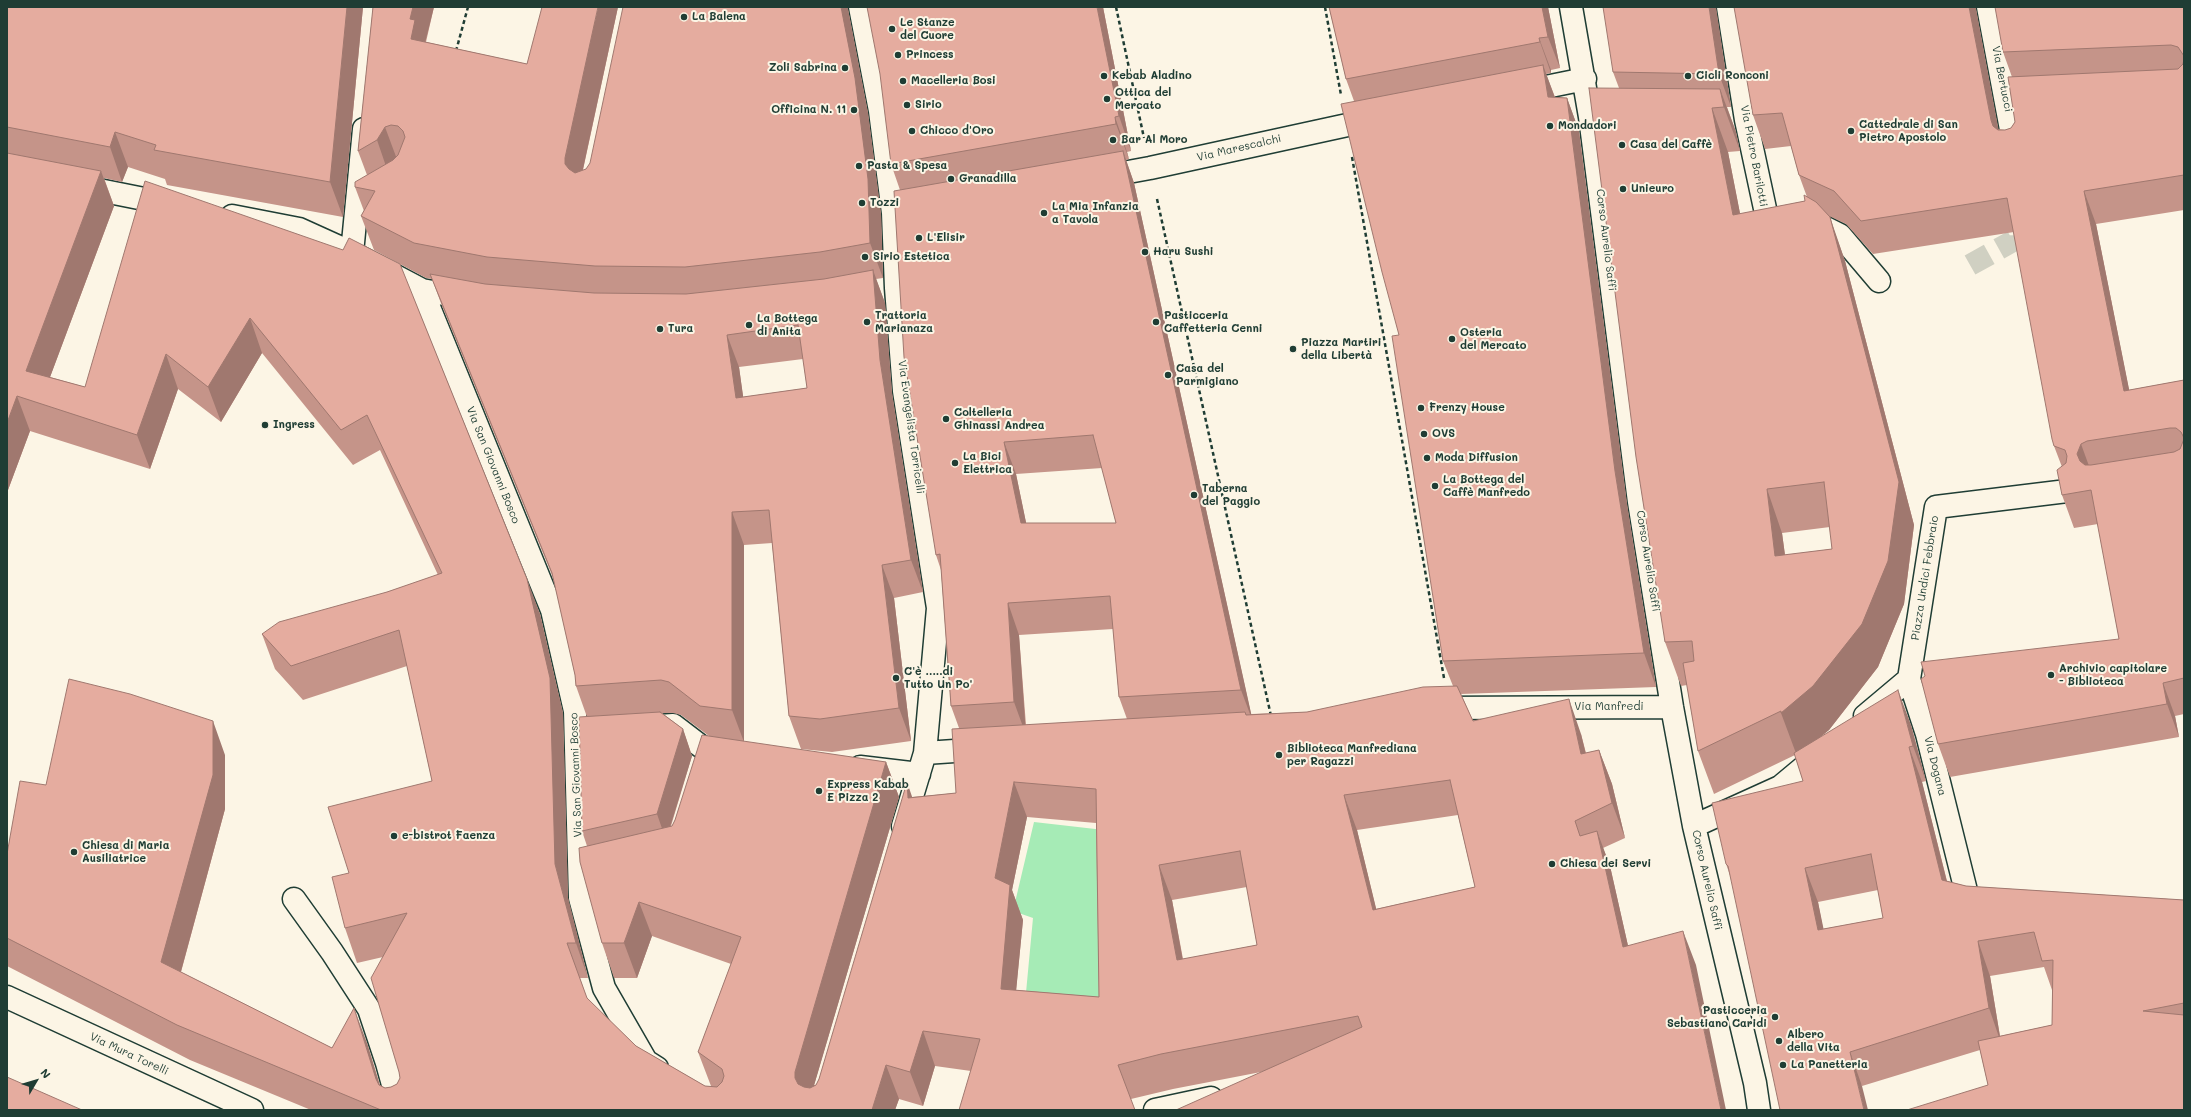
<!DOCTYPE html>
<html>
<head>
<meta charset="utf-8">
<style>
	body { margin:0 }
	#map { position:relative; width:2191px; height:1117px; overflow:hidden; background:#fcf5e5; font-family:Mali,sans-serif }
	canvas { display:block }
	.frame { position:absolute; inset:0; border:8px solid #1f3d34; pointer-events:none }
	.north { position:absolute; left:16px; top:1061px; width:40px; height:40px; -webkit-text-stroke:3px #fcf5e5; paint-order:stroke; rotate:52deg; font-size:11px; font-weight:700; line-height:16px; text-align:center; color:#1f3d34 }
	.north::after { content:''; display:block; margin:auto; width:14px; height:18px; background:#1f3d34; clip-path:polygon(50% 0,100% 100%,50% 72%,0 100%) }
</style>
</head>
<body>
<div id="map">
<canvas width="2191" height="1117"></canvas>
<div class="frame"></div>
<div class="north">N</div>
</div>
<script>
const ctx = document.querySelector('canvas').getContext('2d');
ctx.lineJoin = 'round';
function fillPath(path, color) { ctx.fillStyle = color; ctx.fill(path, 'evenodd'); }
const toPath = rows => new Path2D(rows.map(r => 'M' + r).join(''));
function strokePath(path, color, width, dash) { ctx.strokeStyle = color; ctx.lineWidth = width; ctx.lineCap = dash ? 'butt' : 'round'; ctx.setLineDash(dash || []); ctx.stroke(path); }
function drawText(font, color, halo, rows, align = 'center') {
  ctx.font = font + ' Mali,sans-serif'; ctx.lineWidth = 4; ctx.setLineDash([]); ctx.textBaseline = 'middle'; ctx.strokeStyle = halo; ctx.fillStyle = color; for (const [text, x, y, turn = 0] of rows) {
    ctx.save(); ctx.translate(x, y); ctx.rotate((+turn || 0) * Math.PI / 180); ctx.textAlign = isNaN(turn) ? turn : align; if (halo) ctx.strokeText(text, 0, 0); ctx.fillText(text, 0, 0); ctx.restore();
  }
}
const green = toPath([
	[1034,822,1104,830,1109,1025,1024,1014,1033,918,1013,911]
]);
const streetTunnel = toPath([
	[1970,265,2013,241,2014,202]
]);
const path = toPath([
	[1116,7,1144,138],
	[1325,7,1341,95],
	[456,51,468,7],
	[1352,157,1444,678],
	[1157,199,1271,716]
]);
const lane = toPath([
	[659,726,673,725,707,751],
	[1155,1110,1211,1098]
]);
const street = toPath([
	[860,7,880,111,893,213,896,288,904,391,938,608,925,753,903,826],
	[1571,7,1590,117,1639,502,1672,707,1694,826,1755,1083,1759,1110],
	[1728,7,1746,120,1767,218,1812,221,1840,235,1879,281],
	[1988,7,2015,151],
	[1521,92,1585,79],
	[2005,98,2042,96],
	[1101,177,1150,168,1375,119],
	[79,186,169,204],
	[232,216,299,229,352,253,422,290,465,298],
	[352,253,364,129],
	[422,290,552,610,575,711,580,898,604,988,646,1061,657,1068],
	[1437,708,1672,707],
	[1865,716,1909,679],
	[925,753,984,749],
	[860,767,919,774],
	[1694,826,1780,787,1822,752],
	[294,899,332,952,369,1009,387,1063,400,1110],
	[1985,900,1968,899,1927,734,1909,679,1936,507,2067,491],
	[7,997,252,1110]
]);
const wall = toPath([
	[7,7,363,7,343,217,167,185,165,179,128,167,122,182,104,178,114,206,50,377,85,387,343,250,540,614,563,713,568,898,588,978,580,978,587,999,636,1046,705,1086,711,1086,698,1052,731,964,652,936,637,978,614,978,602,943,587,846,582,831,587,717,576,686,575,675,554,580,442,306,432,279,426,278,374,250,361,216,364,211,355,187,367,175,358,151,373,7,434,7,426,42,527,64,618,7,583,170,586,169,848,9,868,113,881,214,883,278,876,279,885,303,892,393,923,592,894,598,911,741,832,752,801,749,789,716,772,543,744,545,744,742,886,762,899,797,814,1085,816,1085,819,1079,912,797,956,793,959,728,951,706,941,570,936,555,900,190,891,164,1103,7,1131,151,1127,152,1129,159,1126,160,1134,183,1251,714,1307,712,1453,686,1443,661,1399,335,1354,101,1346,79,1329,7,1548,7,1560,68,1551,70,1551,73,1546,74,1555,97,1567,98,1579,131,1627,504,1656,687,1461,694,1473,721,1581,734,1586,753,1599,750,1612,784,1625,838,1603,848,1610,866,1628,946,1696,965,1261,1072,1173,1089,1131,1099,971,1071,935,1066,923,1106,899,1099,895,1110,311,1110,190,1060,7,966,7,854,46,785,225,755,225,809,181,972,332,1048,367,1043,380,1085,385,1088,391,1087,397,1084,400,1078,399,1072,383,957,357,963,345,928,349,873,432,781,407,666,303,700,275,669,262,634,438,575,380,450,353,465,262,353,221,422,178,389,150,469,30,431,8,490,7,490],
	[803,359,807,388,743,397,739,367],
	[1102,468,1116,523,1026,523,1016,474],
	[1113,629,1119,697,1127,719,1026,725,1019,635],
	[662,713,673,713,681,715,709,736,675,820,672,826,671,826,692,756,683,729],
	[1458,815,1475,887,1376,909,1357,830],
	[1027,817,1096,823,1099,997,1016,990,1023,920,1012,890],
	[1247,887,1257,945,1183,959,1172,900],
	[2184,7,2184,210,2096,224,2129,390,2184,380,2184,714,2175,716,2179,737,1950,777,1938,744,2119,639,2098,524,2074,528,2062,495,2062,467,2054,446,2014,232,1873,254,1846,224,1829,216,1845,261,1914,525,1904,604,1878,667,1829,730,1818,739,1911,725,1926,781,1922,782,1947,881,1966,886,2184,900,2184,1110,1988,1085,1980,1050,1862,1086,1732,881,1726,864,1803,781,1795,755,1714,794,1698,751,1687,685,1681,686,1665,642,1619,88,1613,72,1716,9,1731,107,1727,107,1736,132,1740,151,1728,152,1740,214,1805,201,1807,197,1799,175,1791,146,1765,149,1753,115,1976,9,1998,129,2005,130,2011,128,2015,122,2012,77,2003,52],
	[1830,527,1832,549,1785,555,1782,533],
	[1878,890,1883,918,1823,929,1818,902],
	[2044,967,2052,990,2052,1025,2000,1036,1990,976]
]);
const shadedWall = toPath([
	[347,7,363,7,343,217,330,182],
	[413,7,434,7,424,47,411,39,410,19],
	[598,7,618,7,578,192,565,164,565,158],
	[841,7,848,7,848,9,868,113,881,214,883,278,870,243],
	[1097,7,1103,7,1131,151,1119,116],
	[1542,7,1548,7,1560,68,1548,37],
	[1709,7,1716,7,1731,107,1719,74],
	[1969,7,1976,7,1976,9,2003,153,1991,120],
	[1539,38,1551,70,1551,73,1540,42],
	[1543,65,1555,98,1548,97],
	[1720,89,1736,132,1740,151,1724,107],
	[1567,98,1579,131,1627,504,1656,687,1644,653,1615,471],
	[1712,108,1728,152,1749,259,1733,215],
	[1115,117,1127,152,1129,159,1116,124],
	[385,127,398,162,389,175,377,140],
	[115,132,128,167,122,182,110,147],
	[1123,151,1134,183,1253,722,1241,690],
	[101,171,114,206,40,404,26,371],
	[2084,191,2096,224,2136,424,2124,391],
	[1830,217,1845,261,1914,525,1904,604,1878,667,1829,730,1797,756,1781,713,1862,624],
	[873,270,885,303,892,393,923,592,911,560,880,360],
	[250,318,262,353,221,422,208,387],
	[727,335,739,367,748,431,736,398],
	[166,354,178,389,150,469,137,435],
	[17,396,30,431,8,490,7,488,7,423],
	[1004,442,1016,474,1033,556,1021,523],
	[2081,444,2093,477,2089,488,2077,454],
	[1767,489,1782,533,1791,600,1775,556],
	[732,512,744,545,744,742,732,710],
	[882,565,894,598,911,741,899,708],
	[527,579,540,614,563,713,568,898,588,978,576,943,555,864],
	[1008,603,1019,635,1026,735,1014,702],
	[2163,683,2175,716,2179,737,2167,704],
	[1898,690,1911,725,1926,781,1913,746],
	[1569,699,1581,734,1594,788,1581,754],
	[213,721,225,755,225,809,174,997,161,962],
	[683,729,692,756,666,840,657,814],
	[1909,747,1922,782,1955,914,1942,880],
	[1599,750,1612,784,1625,838,1612,803],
	[886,762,899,797,808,1106,795,1078,795,1072],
	[907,782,919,817,908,798],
	[1014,782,1027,817,1012,890,1023,920,1013,1023,1001,989,995,878],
	[1344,795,1357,830,1385,945,1373,910],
	[1597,831,1610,866,1636,981,1623,947],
	[1159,865,1172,900,1189,995,1177,960],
	[1805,868,1818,902,1831,965,1818,930],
	[639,902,652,936,637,978,624,943],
	[1683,931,1696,965,1726,1110,1721,1110],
	[1978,941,1990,976,2001,1043,1989,1008],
	[354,1008,367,1043,387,1110,376,1079],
	[923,1031,935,1066,923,1106,910,1072],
	[1850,1052,1862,1086,1868,1110,1864,1110],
	[886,1065,899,1099,895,1110,872,1110]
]);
const building = toPath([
	[7,7,347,7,330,182,154,150,156,145,115,132,110,147,7,127,7,7],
	[373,7,413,7,410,19,415,20,411,39,527,64,542,7,598,7,565,158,565,164,569,169,575,173,586,169,590,163,623,7,841,7,855,78,868,179,870,243,820,252,685,267,595,266,487,257,414,243,361,216,375,191,355,187,355,182,393,160,398,155,405,137,403,131,398,126,391,125,385,127,377,140,358,151,373,7],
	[867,7,1097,7,1119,116,1115,117,1116,124,891,164,880,74,867,7],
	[1329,7,1542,7,1548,37,1539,38,1540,42,1346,79,1329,7],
	[1603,7,1709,7,1719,74,1613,72,1603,7],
	[1734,7,1969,7,1991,120,1993,126,1998,130,2005,130,2011,128,2015,122,2008,77,2178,69,2183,64,2184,59,2184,175,2084,191,2124,391,2184,380,2184,438,2181,432,2176,428,2170,428,2087,441,2081,444,2077,454,2080,461,2085,465,2091,465,2174,452,2180,449,2184,439,2184,678,2163,683,2167,704,1938,744,1921,679,1925,676,1921,662,2119,639,2091,490,2062,495,2057,470,2066,463,2067,456,2065,450,2054,446,2052,439,2007,198,1861,221,1834,191,1799,175,1782,113,1753,115,1734,7],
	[1995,7,2184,7,2184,56,2178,47,2171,45,2003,52,1995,7],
	[1543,65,1548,97,1567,98,1615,471,1644,653,1443,661,1392,336,1399,335,1382,272,1341,104,1543,65],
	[1589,88,1720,89,1724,107,1712,108,1733,215,1805,201,1804,195,1816,202,1830,217,1899,482,1888,561,1862,624,1813,686,1781,713,1781,711,1698,751,1683,663,1694,661,1692,641,1665,642,1636,457,1589,88],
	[1824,482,1832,549,1775,556,1767,489,1824,482],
	[1123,151,1241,690,1119,697,1110,596,1008,603,1014,702,951,706,940,554,936,555,904,357,894,191,1123,151],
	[1093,435,1116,523,1021,523,1004,442,1093,435],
	[7,153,101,171,26,371,85,387,145,181,343,250,349,238,400,264,527,579,550,678,555,864,576,943,567,943,587,998,636,1046,705,1086,717,1087,722,1082,724,1076,722,1069,698,1052,741,937,639,902,624,943,602,943,580,862,579,848,672,826,675,820,702,735,886,762,795,1072,795,1078,798,1084,804,1087,810,1088,816,1085,819,1079,907,782,908,798,956,793,952,729,1245,712,1246,715,1307,712,1423,687,1457,686,1473,721,1569,699,1581,754,1599,750,1612,803,1575,821,1580,836,1597,831,1623,947,1683,931,1721,1110,1176,1110,1362,1027,1358,1016,1161,1054,1118,1065,1135,1110,959,1110,980,1039,923,1031,910,1072,886,1065,872,1110,381,1110,177,1025,7,938,7,854,20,781,46,785,69,679,130,694,213,721,213,775,161,962,332,1048,354,1008,376,1079,379,1085,385,1088,391,1087,397,1084,400,1078,399,1072,371,978,407,913,345,928,332,877,349,873,328,807,432,781,399,630,291,666,262,634,279,622,387,592,442,573,367,415,341,430,250,318,208,387,166,354,137,435,17,396,7,423,7,153],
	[1450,780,1475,887,1373,910,1344,795,1450,780],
	[1014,782,1096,789,1099,997,1001,989,1010,885,995,878,1014,782],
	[1240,851,1257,945,1177,960,1159,865,1240,851],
	[873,270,880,360,911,560,882,565,899,708,820,719,789,716,769,510,732,512,732,710,700,706,669,682,661,680,576,686,575,675,552,573,430,274,485,284,594,293,686,294,824,279,873,270],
	[798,325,807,388,736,398,727,335,798,325],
	[1898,690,1913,746,1909,747,1942,880,1966,886,2184,900,2184,1003,2143,1011,2184,1015,2184,1110,1907,1110,1988,1085,1978,1041,2052,1025,2053,960,2042,961,2034,932,1978,941,1989,1008,1850,1052,1864,1110,1780,1110,1728,866,1726,864,1712,803,1803,781,1794,753,1898,690],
	[1871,854,1883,918,1818,930,1805,868,1871,854],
	[660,712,683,729,657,814,582,831,579,717,660,712],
	[7,1077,82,1110,7,1110,7,1077]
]);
const markers = [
	[684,17,4,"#1f3d34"],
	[892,29,4,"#1f3d34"],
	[898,55,4,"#1f3d34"],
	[845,68,4,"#1f3d34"],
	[1104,76,4,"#1f3d34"],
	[1688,76,4,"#1f3d34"],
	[903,81,4,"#1f3d34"],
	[1107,99,4,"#1f3d34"],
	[907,105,4,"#1f3d34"],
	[854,110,4,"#1f3d34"],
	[1550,126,4,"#1f3d34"],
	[912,131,4,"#1f3d34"],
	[1851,131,4,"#1f3d34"],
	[1113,140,4,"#1f3d34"],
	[1622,145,4,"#1f3d34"],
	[859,166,4,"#1f3d34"],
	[951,179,4,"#1f3d34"],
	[1623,189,4,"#1f3d34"],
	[862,203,4,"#1f3d34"],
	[1044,213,4,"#1f3d34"],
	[919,238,4,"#1f3d34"],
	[1145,252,4,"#1f3d34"],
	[865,257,4,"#1f3d34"],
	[867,322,4,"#1f3d34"],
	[1156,322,4,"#1f3d34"],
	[749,325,4,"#1f3d34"],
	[660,329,4,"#1f3d34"],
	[1452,339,4,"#1f3d34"],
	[1293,349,4,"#1f3d34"],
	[1168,375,4,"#1f3d34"],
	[1421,408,4,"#1f3d34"],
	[946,419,4,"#1f3d34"],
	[265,425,4,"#1f3d34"],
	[1424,434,4,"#1f3d34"],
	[1427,458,4,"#1f3d34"],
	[955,463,4,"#1f3d34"],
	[1435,486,4,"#1f3d34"],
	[1194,495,4,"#1f3d34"],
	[2051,675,4,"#1f3d34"],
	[896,678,4,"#1f3d34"],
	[1279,755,4,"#1f3d34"],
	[819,791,4,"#1f3d34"],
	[394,836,4,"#1f3d34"],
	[74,852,4,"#1f3d34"],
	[1552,864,4,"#1f3d34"],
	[1775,1017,4,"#1f3d34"],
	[1779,1041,4,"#1f3d34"],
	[1783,1065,4,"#1f3d34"]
];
const poiNames = [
	["La Balena",692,17],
	["Le Stanze",900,23],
	["del Cuore",900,36],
	["Princess",906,55],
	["Zoli Sabrina",837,68,"right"],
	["Kebab Aladino",1112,76],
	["Cicli Ronconi",1696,76],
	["Macelleria Bosi",911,81],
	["Ottica del",1115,93],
	["Mercato",1115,106],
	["Sirio",915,105],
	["Officina N. 11",846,110,"right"],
	["Cattedrale di San",1859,125],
	["Pietro Apostolo",1859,138],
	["Mondadori",1558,126],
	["Chicco d'Oro",920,131],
	["Bar Al Moro",1121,140],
	["Casa del Caffè",1630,145],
	["Pasta & Spesa",867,166],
	["Granadilla",959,179],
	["Unieuro",1631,189],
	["Tozzi",870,203],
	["La Mia Infanzia",1052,207],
	["a Tavola",1052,220],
	["L'Elisir",927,238],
	["Haru Sushi",1153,252],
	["Sirio Estetica",873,257],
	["Trattoria",875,316],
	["Marianaza",875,329],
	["Pasticceria",1164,316],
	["Caffetteria Cenni",1164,329],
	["La Bottega",757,319],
	["di Anita",757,332],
	["Tura",668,329],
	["Osteria",1460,333],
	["del Mercato",1460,346],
	["Piazza Martiri",1301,343],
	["della Libertà",1301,356],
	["Casa del",1176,369],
	["Parmigiano",1176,382],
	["Frenzy House",1429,408],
	["Coltelleria",954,413],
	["Ghinassi Andrea",954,426],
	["Ingress",273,425],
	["OVS",1432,434],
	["La Bici",963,457],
	["Elettrica",963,470],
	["Moda Diffusion",1435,458],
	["La Bottega del",1443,480],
	["Caffè Manfredo",1443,493],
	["Taberna",1202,489],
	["del Paggio",1202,502],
	["Archivio capitolare",2059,669],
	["- Biblioteca",2059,682],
	["C'è .....di",904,672],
	["Tutto Un Po'",904,685],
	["Biblioteca Manfrediana",1287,749],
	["per Ragazzi",1287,762],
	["Express Kabab",827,785],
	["E Pizza 2",827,798],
	["e-bistrot Faenza",402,836],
	["Chiesa di Maria",82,846],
	["Ausiliatrice",82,859],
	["Chiesa dei Servi",1560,864],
	["Pasticceria",1767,1011,"right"],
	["Sebastiano Caridi",1767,1024,"right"],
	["Albero",1787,1035],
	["della Vita",1787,1048],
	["La Panetteria",1791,1065]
];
const streetNames = [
	["Via Bertucci",2002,79,79],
	["Via Marescalchi",1239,148,-13],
	["Via Pietro Barilotti",1754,156,79],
	["Corso Aurelio Saffi",1606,240,83],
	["Via Evangelista Torricelli",911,427,82],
	["Via San Giovanni Bosco",493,465,68],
	["Corso Aurelio Saffi",1648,561,81],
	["Piazza Undici Febbraio",1925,578,-81],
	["Via Manfredi",1609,707],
	["Via Dogana",1935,766,76],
	["Via San Giovanni Bosco",576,775,-92],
	["Corso Aurelio Saffi",1707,880,77],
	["Via Mura Torelli",129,1054,25]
];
fillPath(green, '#a6ebb6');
strokePath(streetTunnel, '#d0d0c2', 22, [22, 11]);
strokePath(lane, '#1f3d34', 25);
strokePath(street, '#1f3d34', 25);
strokePath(path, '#1f3d34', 2.5, [4, 3]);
strokePath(lane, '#fcf5e5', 22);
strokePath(street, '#fcf5e5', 22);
fillPath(wall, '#c59489');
fillPath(shadedWall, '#a0786f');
fillPath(building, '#e5ac9f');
strokePath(building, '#a0786f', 1);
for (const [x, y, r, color] of markers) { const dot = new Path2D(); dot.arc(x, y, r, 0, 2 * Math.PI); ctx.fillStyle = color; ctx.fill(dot); strokePath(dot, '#fcf5e5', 1.5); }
drawText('bold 11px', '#1f3d34', '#fcf5e5', poiNames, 'left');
drawText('11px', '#1f3d34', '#fcf5e5', streetNames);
</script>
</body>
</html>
